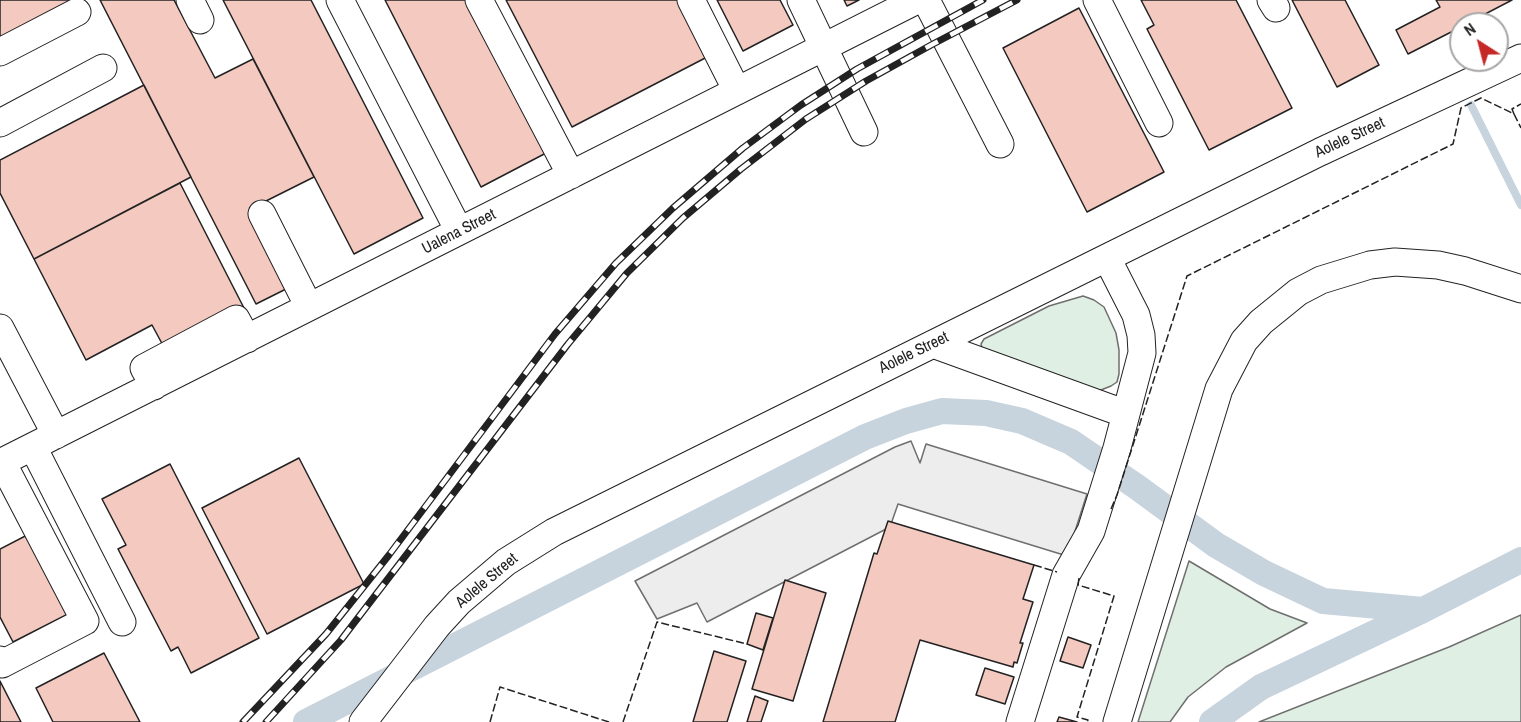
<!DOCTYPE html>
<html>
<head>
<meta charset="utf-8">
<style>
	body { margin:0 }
	#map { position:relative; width:1521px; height:722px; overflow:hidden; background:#fff; font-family:"Archivo Narrow",sans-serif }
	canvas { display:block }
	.north { position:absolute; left:1449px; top:12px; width:60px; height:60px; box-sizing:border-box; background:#fff; border:2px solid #a7a7a7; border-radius:50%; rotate:324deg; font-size:16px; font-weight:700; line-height:24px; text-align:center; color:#222 }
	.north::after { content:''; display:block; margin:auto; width:21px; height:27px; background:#c62828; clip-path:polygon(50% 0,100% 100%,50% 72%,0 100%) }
</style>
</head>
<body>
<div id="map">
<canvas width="1521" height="722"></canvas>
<div class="north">N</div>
</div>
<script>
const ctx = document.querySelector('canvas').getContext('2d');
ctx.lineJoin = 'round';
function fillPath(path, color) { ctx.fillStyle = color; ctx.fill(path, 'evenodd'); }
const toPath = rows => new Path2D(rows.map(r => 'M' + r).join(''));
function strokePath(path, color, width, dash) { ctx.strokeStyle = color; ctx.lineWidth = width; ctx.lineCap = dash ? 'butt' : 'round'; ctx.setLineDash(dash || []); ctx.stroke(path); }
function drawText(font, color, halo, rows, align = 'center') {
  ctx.font = font + ' "Archivo Narrow",sans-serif'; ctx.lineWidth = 4.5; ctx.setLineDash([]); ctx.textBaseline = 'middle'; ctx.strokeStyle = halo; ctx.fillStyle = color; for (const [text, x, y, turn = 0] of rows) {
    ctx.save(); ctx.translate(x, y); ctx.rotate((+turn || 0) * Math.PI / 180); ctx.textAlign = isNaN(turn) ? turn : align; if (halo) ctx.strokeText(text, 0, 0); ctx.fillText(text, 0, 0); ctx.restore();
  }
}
const green = toPath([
	[1083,296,1094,300,1104,307,1116,333,1119,350,1119,374,1117,382,1111,386,1101,390,1092,389,982,348,981,344,984,339,1049,306,1083,296],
	[1189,561,1270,609,1307,623,1226,667,1188,697,1170,722,1138,722,1189,561],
	[1521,615,1521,722,1259,722,1449,647,1521,615]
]);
const parking = toPath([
	[911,441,920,463,926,444,1087,494,1067,556,898,504,890,527,707,622,697,603,657,619,635,581,895,447,911,441]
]);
const stream = toPath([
	[1471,105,1521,205]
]);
const canal = toPath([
	[306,722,865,437,906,421,942,411,986,413,1022,421,1071,442,1137,487,1216,545,1264,573,1323,601,1423,610],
	[1212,722,1261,687,1423,610,1521,560]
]);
const building = toPath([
	[0,0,77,0,0,41,0,0],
	[100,0,174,0,215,78,253,59,314,177,252,208,292,286,256,304,100,0],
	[223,0,311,0,423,218,354,254,223,0],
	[385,0,470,0,548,152,481,187,385,0],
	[506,0,682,0,711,55,572,127,506,0],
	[717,0,780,0,793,25,743,51,717,0],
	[844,0,859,0,847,6,844,0],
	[1141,0,1236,0,1292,108,1209,150,1147,29,1154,25,1141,0],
	[1292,0,1345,0,1379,65,1337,87,1292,0],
	[1436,0,1512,0,1466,24,1461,24,1461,27,1408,54,1396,30,1440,7,1436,0],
	[1079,8,1164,172,1087,212,1003,48,1079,8],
	[144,85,191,177,34,259,0,193,0,160,144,85],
	[180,183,245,310,166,351,152,325,86,360,34,259,180,183],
	[299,458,364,584,267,634,202,508,299,458],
	[170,464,259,638,191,673,178,647,171,651,118,549,126,545,102,499,170,464],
	[888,521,1034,565,1023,599,1033,602,1020,643,1023,643,1017,663,1014,662,1013,667,920,640,895,722,823,722,874,553,877,554,888,521],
	[33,532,74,611,13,642,0,617,0,549,33,532],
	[785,580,826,593,793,701,752,689,785,580],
	[756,613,773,618,763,650,747,644,756,613],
	[1068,637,1091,645,1083,668,1060,661,1068,637],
	[714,651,746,661,727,722,693,722,714,651],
	[104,653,140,722,53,722,36,688,104,653],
	[985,668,1014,677,1005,704,976,695,985,668],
	[0,681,21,722,0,722,0,681],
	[755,696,768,701,761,722,747,722,755,696],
	[1059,717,1077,722,1057,722,1059,717]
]);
const minor = toPath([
	[190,0,200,20],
	[340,0,459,231],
	[479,0,571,175],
	[691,0,737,91],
	[801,0,864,132],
	[926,0,1000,144],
	[1097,0,1159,123],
	[1271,0,1276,8],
	[0,52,77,12],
	[0,123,103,68],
	[262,214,309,307],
	[0,328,56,435],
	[933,344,1126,414],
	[154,386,144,368,236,319,247,339],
	[33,447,122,622],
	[0,463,917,0],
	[0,660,2,664,85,621,2,462],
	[363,722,437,626,459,602,506,562,554,532,1320,152,1521,58],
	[1020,722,1066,575,1091,531,1117,448,1142,353,1141,335,1136,315,1107,258],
	[1117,722,1219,389,1244,341,1261,322,1298,292,1321,280,1370,265,1395,262,1438,265,1465,271,1521,289]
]);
const rail = toPath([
	[243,722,326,634,389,555,555,334,616,263,673,208,743,148,801,105,857,69,983,0],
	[266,722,341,640,568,344,627,273,683,218,741,169,806,119,866,81,933,44,1017,0]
]);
const fence = toPath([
	[1514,114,1521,128],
	[1111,509,1117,495,1187,276,1453,144,1461,108,1481,98,1514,114,1512,109,1521,104],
	[1034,565,1057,572],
	[1079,578,1078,585,1114,596,1077,717,1088,720,1087,722],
	[490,722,500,687,609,722],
	[623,722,657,622,747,644]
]);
const streetNames = [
	["Aolele Street",1350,138,-25],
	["Ualena Street",459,232,-27],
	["Aolele Street",914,353,-26],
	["Aolele Street",487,581,-40]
];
fillPath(green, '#e0efe3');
strokePath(green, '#6f6f6f', 1.5);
fillPath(parking, '#ededed');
strokePath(parking, '#6f6f6f', 1.5);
strokePath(stream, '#c7d3dd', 8);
strokePath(canal, '#c7d3dd', 26);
fillPath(building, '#f3c9c0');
strokePath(building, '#222', 1.5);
strokePath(minor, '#222', 29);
strokePath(minor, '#fff', 27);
strokePath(rail, '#222', 7);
strokePath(rail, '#fff', 4.5, [14]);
strokePath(fence, '#222', 1.5, [8, 3]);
drawText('16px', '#222', '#fff', streetNames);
</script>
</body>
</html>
